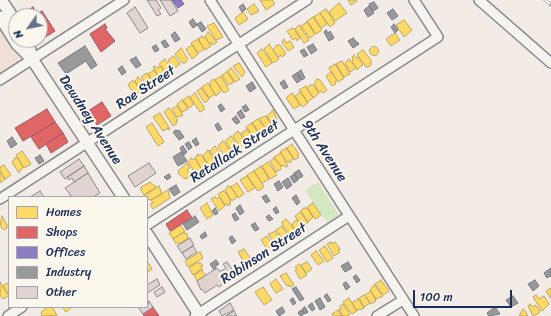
<!DOCTYPE html>
<html>
<head>
<meta charset="utf-8">
<style>
	body { margin:0 }
	#map { position:relative; width:551px; height:316px; overflow:hidden; background:#f3ebe5; font-family:Sriracha,sans-serif }
	canvas { display:block }
	.legend { position:absolute; left:8px; top:196px; width:140px; height:112px; box-sizing:border-box; background:#fbf7ec; border:1px solid #a1a7b3; margin:0; padding:5px 7px; list-style:none; font-size:12px; color:#1b2f5e }
	.legend li { display:flex; align-items:center; gap:8px; height:20px }
	.legend b { width:20px; border:1px solid #a1a7b3 }
	.north { position:absolute; left:8px; top:8px; width:40px; height:40px; box-sizing:border-box; background:#fbf7ec; border:1px solid #a1a7b3; border-radius:50%; rotate:237deg; font-size:11px; font-weight:700; line-height:16px; text-align:center; color:#1b2f5e }
	.north::after { content:''; display:block; margin:auto; width:14px; height:18px; background:#67718d; clip-path:polygon(50% 0,100% 100%,50% 72%,0 100%) }
	.scale { position:absolute; left:413px; top:290px; width:99px; height:18px; box-sizing:border-box; border:2px solid #1b2f5e; border-top:0; padding-left:5px; font-size:12px; line-height:14px; white-space:nowrap; color:#1b2f5e; -webkit-text-stroke:3px #fbf7ec; paint-order:stroke }
</style>
</head>
<body>
<div id="map">
<canvas width="551" height="316"></canvas>
<ul class="legend">
<li><b style="height:11px;background:#ffd966"></b>Homes</li>
<li><b style="height:11px;background:#e06666"></b>Shops</li>
<li><b style="height:11px;background:#8e7cc3"></b>Offices</li>
<li><b style="height:11px;background:#999"></b>Industry</li>
<li><b style="height:11px;background:#e1d3cf"></b>Other</li>
</ul>
<div class="north">N</div>
<div class="scale">100 m</div>
</div>
<script>
const ctx = document.querySelector('canvas').getContext('2d');
ctx.lineJoin = 'round';
function fillPath(path, color) { ctx.fillStyle = color; ctx.fill(path, 'evenodd'); }
const toPath = rows => new Path2D(rows.map(r => 'M' + r).join(''));
function strokePath(path, color, width, dash) { ctx.strokeStyle = color; ctx.lineWidth = width; ctx.lineCap = dash ? 'butt' : 'round'; ctx.setLineDash(dash || []); ctx.stroke(path); }
function drawText(font, color, halo, rows, align = 'center') {
  ctx.font = font + ' Sriracha,sans-serif'; ctx.lineWidth = 4; ctx.setLineDash([]); ctx.textBaseline = 'middle'; ctx.strokeStyle = halo; ctx.fillStyle = color; for (const [text, x, y, turn = 0] of rows) {
    ctx.save(); ctx.translate(x, y); ctx.rotate((+turn || 0) * Math.PI / 180); ctx.textAlign = isNaN(turn) ? turn : align; if (halo) ctx.strokeText(text, 0, 0); ctx.fillText(text, 0, 0); ctx.restore();
  }
}
const built = toPath([
	[0,26,21,58,0,72]
]);
const green = toPath([
	[318,182,339,215,327,223,305,190]
]);
const homes = toPath([
	[260,0,272,0,275,4,266,10,260,0],
	[348,0,356,0,357,1,351,5,348,0],
	[339,3,347,13,335,21,329,12,339,3],
	[254,4,259,11,251,15,247,9,254,4],
	[326,9,335,23,330,27,320,13,326,9],
	[243,12,248,19,239,25,235,18,243,12],
	[320,13,327,24,321,28,314,17,320,13],
	[313,17,322,30,316,34,307,21,313,17],
	[404,20,412,30,404,37,396,25,404,20],
	[307,22,315,34,310,38,301,26,307,22],
	[214,23,223,37,216,40,207,26,214,23],
	[299,25,309,40,304,43,295,29,299,25],
	[293,28,300,38,297,41,296,38,293,40,287,31,293,28],
	[208,32,217,42,213,45,212,43,210,44,205,37,208,32],
	[395,33,400,40,391,46,386,39,395,33],
	[202,36,203,38,205,37,211,46,205,50,199,41,199,38,202,36],
	[198,39,204,49,198,53,191,43,198,39],
	[284,39,286,43,290,41,294,47,288,51,282,42,284,39],
	[269,44,279,59,273,63,264,49,269,44],
	[192,45,198,54,192,59,186,49,192,45],
	[277,45,280,45,285,52,285,55,282,57,281,55,278,57,273,50,277,45],
	'369.5 51a4.5 4.5 0 1 1 9 0a4.5 4.5 0 1 1-9 0Z',
	[181,48,188,59,185,63,182,63,175,54,181,48],
	[262,49,272,63,266,67,257,53,262,49],
	[363,50,371,60,371,65,368,67,366,67,357,54,363,50],
	[354,55,356,58,358,57,363,64,357,70,352,61,353,60,352,57,354,55],
	[174,56,180,64,173,69,168,60,174,56],
	[165,59,172,70,168,74,166,74,159,64,165,59],
	[349,59,356,68,350,72,345,63,349,59],
	[342,61,350,74,344,77,336,64,342,61],
	[239,63,245,72,242,77,233,66,239,63],
	[335,64,344,78,338,82,329,68,335,64],
	[155,66,157,68,161,66,167,75,160,79,153,67,155,66],
	[231,68,240,79,235,82,227,71,231,68],
	[154,70,160,79,154,83,148,74,154,70],
	[227,72,234,82,228,85,222,75,227,72],
	[331,72,337,80,335,82,336,84,332,86,326,76,331,72],
	[147,73,154,83,148,87,141,77,147,73],
	[221,76,229,90,224,93,215,80,221,76],
	[138,77,147,87,141,91,135,81,138,77],
	[214,79,222,90,216,96,209,85,211,84,210,82,214,79],
	[317,79,320,80,327,90,323,93,321,91,319,92,314,84,317,79],
	[132,81,134,81,141,91,135,95,128,85,132,81],
	[208,83,215,94,209,98,202,87,208,83],
	[310,85,313,85,319,93,315,97,313,97,307,89,310,85],
	[306,86,313,98,307,102,299,90,306,86],
	[201,88,209,99,205,103,197,91,201,88],
	[301,92,308,103,302,107,295,96,301,92],
	[195,93,205,109,200,112,190,97,195,93],
	[292,93,300,105,294,109,286,98,292,93],
	[188,96,194,104,189,108,183,100,188,96],
	[182,100,188,109,182,112,177,104,182,100],
	[177,106,183,115,180,117,179,116,177,117,172,109,177,106],
	[169,108,178,120,176,121,177,123,173,126,164,112,169,108],
	[273,110,278,122,273,125,267,116,273,110],
	[160,113,170,129,169,130,168,128,163,131,153,117,160,113],
	[266,116,272,126,266,129,260,120,260,118,266,116],
	[258,119,266,129,260,133,252,123,258,119],
	[152,123,164,142,158,146,146,127,152,123],
	[252,123,259,134,253,138,246,127,252,123],
	[248,129,253,137,247,142,241,133,248,129],
	[238,131,245,141,243,142,244,144,240,147,233,136,238,131],
	[231,136,237,146,236,147,237,149,232,152,225,141,231,136],
	[223,141,230,151,224,155,218,146,223,141],
	[292,144,299,154,297,155,299,157,295,160,287,148,292,144],
	[215,146,222,156,220,157,222,159,217,162,210,151,215,146],
	[286,148,293,158,290,163,289,161,287,162,280,152,286,148],
	[208,150,214,160,212,162,214,164,210,167,203,156,208,150],
	[22,151,31,164,24,168,16,155,22,151],
	[281,153,288,166,285,167,284,165,281,166,274,157,281,153],
	[198,154,199,156,201,154,208,166,202,170,195,158,198,154],
	[15,158,18,158,23,167,19,173,12,162,15,158],
	[191,158,193,160,195,158,202,170,196,174,188,162,191,158],
	[274,158,281,166,281,169,276,172,270,161,274,158],
	[268,162,277,175,270,179,262,166,268,162],
	[187,163,190,168,187,170,191,176,185,179,178,173,179,170,187,163],
	[4,165,11,175,5,179,0,171,0,167,4,165],
	[261,166,269,179,262,183,254,171,261,166],
	[254,171,264,187,258,191,247,175,254,171],
	[0,172,5,179,0,183,0,172],
	[247,176,255,188,248,192,240,180,247,176],
	[150,182,156,187,144,195,140,188,150,182],
	[237,183,244,194,238,198,231,187,237,183],
	[159,186,162,194,151,200,147,199,145,195,159,186],
	[228,186,231,187,237,196,234,200,231,200,225,190,228,186],
	[168,190,170,198,153,209,150,204,153,203,151,200,168,190],
	[223,191,225,192,231,201,229,202,231,204,228,206,227,203,225,205,218,194,223,191],
	[215,197,217,199,219,197,225,206,219,211,211,199,215,197],
	[207,203,213,215,207,219,200,208,207,203],
	[313,203,321,215,315,219,307,207,313,203],
	[304,208,307,208,313,217,308,222,301,211,304,208],
	[300,212,308,223,302,227,295,216,300,212],
	[2,216,7,225,7,228,4,230,0,226,2,216],
	[286,219,296,231,291,236,282,224,282,222,286,219],
	'292.5 225a4.5 4.5 0 1 1 9 0a4.5 4.5 0 1 1-9 0Z',
	[180,225,185,231,173,239,169,233,180,225],
	[282,226,287,234,283,239,276,230,282,226],
	[275,231,280,239,279,242,275,245,268,233,270,234,275,231],
	[184,232,185,234,187,233,188,238,179,244,178,242,176,244,173,239,184,232],
	[267,236,273,246,267,249,261,240,267,236],
	[331,242,332,244,335,242,340,249,338,250,340,252,334,256,327,244,331,242],
	[325,246,333,258,327,262,319,250,325,246],
	[244,249,250,258,244,262,238,252,244,249],
	[316,251,324,261,318,265,311,255,316,251],
	[200,252,203,258,188,267,185,261,200,252],
	[147,261,152,269,147,273,147,261],
	[198,262,199,264,201,263,203,266,201,267,202,269,193,275,189,268,198,262],
	[307,262,312,269,306,273,301,265,307,262],
	[299,264,307,275,300,279,295,270,297,269,295,267,299,264],
	[202,270,206,276,197,281,194,275,202,270],
	[286,273,294,285,290,287,289,285,287,286,280,276,286,273],
	[276,279,283,289,276,293,270,284,276,279],
	[381,280,389,291,383,295,375,284,381,280],
	[0,282,9,296,3,299,0,295,0,282],
	[9,282,9,295,3,286,9,282],
	[374,285,383,296,376,299,370,290,374,285],
	[263,287,272,300,264,305,255,292,263,287],
	[551,288,551,299,546,291,551,288],
	[371,291,376,301,371,304,365,295,371,291],
	[364,295,370,303,364,307,359,298,364,295],
	[536,295,539,299,544,296,549,304,542,311,533,297,536,295],
	[349,298,357,311,352,314,343,302,349,298],
	[358,299,364,308,360,310,359,309,356,310,352,303,358,299],
	[343,304,350,314,347,316,343,316,339,310,341,309,340,306,343,304],
	[530,304,532,307,535,305,540,311,539,313,533,316,528,306,530,304],
	[48,307,52,307,57,315,42,316,41,312,48,307],
	[62,307,70,307,71,308,66,312,62,307],
	[523,309,525,311,528,316,519,316,523,309],
	[338,310,342,316,333,316,332,314,338,310]
]);
const shops = toPath([
	[33,7,36,13,31,16,23,16,22,14,33,7],
	[42,11,55,31,39,41,40,16,34,16,42,11],
	[105,24,107,28,105,29,115,41,101,52,90,34,105,24],
	[102,102,111,116,97,125,88,111,102,102],
	[47,109,55,122,23,141,15,128,47,109],
	[55,122,63,133,39,149,31,137,55,122],
	[63,133,68,142,51,153,46,144,63,133],
	[187,210,192,218,170,231,166,224,187,210],
	[153,307,159,316,144,316,143,314,153,307]
]);
const offices = toPath([
	[172,0,181,0,184,4,178,8,172,0]
]);
const industry = toPath([
	[374,2,378,8,373,11,369,4,374,2],
	[243,4,246,9,242,12,239,7,243,4],
	[369,6,374,13,368,17,364,10,369,6],
	[393,9,398,16,392,20,387,13,393,9],
	[193,19,197,25,193,28,189,22,193,19],
	[201,22,206,29,202,32,197,24,201,22],
	[394,24,398,30,395,33,391,27,394,24],
	[326,30,328,33,330,31,334,38,329,41,324,32,326,30],
	[175,32,180,39,175,42,171,35,175,32],
	[353,38,359,44,353,48,348,41,353,38],
	[165,40,169,46,165,48,161,42,165,40],
	[313,44,317,50,311,54,307,47,313,44],
	[156,45,159,50,155,52,152,47,156,45],
	[85,46,97,65,91,69,86,61,66,74,58,63,85,46],
	[304,49,308,55,304,57,300,51,304,49],
	[136,57,141,65,136,68,130,60,136,57],
	[122,66,126,72,122,75,118,69,122,66],
	[301,70,305,78,302,80,297,73,301,70],
	[297,73,301,80,297,83,292,76,297,73],
	[284,80,288,87,284,89,280,83,284,80],
	[252,82,256,88,250,92,246,86,252,82],
	[221,104,225,109,221,112,218,106,221,104],
	[246,105,249,110,245,112,242,107,246,105],
	[241,110,245,117,241,119,237,113,241,110],
	[236,116,240,122,236,124,232,119,236,116],
	[218,123,222,129,218,131,215,125,218,123],
	[176,130,177,131,179,130,184,137,179,140,173,132,176,130],
	[12,137,17,144,11,148,7,141,12,137],
	[196,138,199,144,196,146,192,141,196,138],
	[189,142,192,147,189,150,185,144,189,142],
	[183,146,187,152,184,155,180,148,183,146],
	[181,152,187,161,178,166,173,157,181,152],
	[40,155,44,161,39,164,35,158,40,155],
	[299,170,303,176,298,179,294,173,299,170],
	[169,174,171,177,167,180,164,177,169,174],
	[294,174,298,180,294,183,290,177,294,174],
	[288,178,292,185,287,189,282,182,288,178],
	[279,181,283,187,278,191,274,184,279,181],
	[176,185,180,192,174,196,169,189,176,185],
	[266,195,270,201,266,203,262,197,266,195],
	[296,195,300,202,297,205,292,198,296,195],
	[240,205,244,212,240,215,236,208,240,205],
	[276,207,279,212,276,214,273,209,276,207],
	[215,208,218,213,215,215,212,211,215,208],
	[235,213,239,219,235,221,232,215,235,213],
	[269,215,273,219,269,221,266,217,269,215],
	[195,216,199,222,187,230,183,224,195,216],
	[255,223,259,229,255,231,251,225,255,223],
	[205,232,207,236,202,239,200,236,205,232],
	[232,236,236,241,232,244,229,238,232,236],
	[216,260,219,264,215,267,216,269,214,270,210,264,216,260],
	[348,262,352,268,345,272,341,266,348,262],
	[551,268,551,277,550,276,547,278,544,273,551,268],
	[356,275,360,280,357,283,353,277,356,275],
	[535,280,539,286,533,291,528,284,535,280],
	[346,282,350,287,346,290,343,284,346,282],
	[296,287,304,299,300,301,292,289,296,287],
	[327,294,331,300,328,302,324,296,327,294],
	[513,296,518,303,511,307,506,300,513,296],
	[293,298,296,303,293,305,290,300,293,298],
	[320,298,325,307,320,310,315,301,320,298],
	[312,303,315,309,312,311,308,306,312,303],
	[282,307,285,312,279,316,276,311,282,307],
	[305,307,308,312,305,314,302,309,305,307],
	[495,307,500,314,489,316,487,313,495,307],
	'298.5 313a2.5 2.5 0 1 1 5 0a2.5 2.5 0 1 1-5 0Z'
]);
const building = toPath([
	[147,0,156,0,161,8,158,10,161,14,157,16,147,0],
	[160,0,171,0,178,11,170,16,160,0],
	[135,7,148,28,140,33,127,13,135,7],
	[79,159,84,166,65,179,60,172,79,159],
	[149,163,156,173,135,187,128,176,149,163],
	[84,166,88,173,74,182,72,178,69,180,67,177,84,166],
	[88,173,100,193,93,197,72,197,65,188,88,173],
	[40,191,44,197,30,197,40,191],
	[190,238,194,245,182,253,177,246,190,238],
	[193,246,197,252,186,259,182,253,193,246],
	[227,262,236,275,219,287,217,285,205,293,202,289,201,290,197,281,217,268,219,271,221,271,226,268,223,264,227,262],
	[157,279,160,285,147,293,147,285,157,279],
	[162,287,165,292,157,297,154,292,162,287],
	[149,301,153,307,143,314,138,307,147,307,149,301],
	[230,303,234,310,222,316,219,311,230,303],
	[234,311,237,316,226,316,234,311]
]);
const minor = toPath([
	[210,0,414,316],
	[479,0,551,63],
	[0,80,124,0],
	[0,199,307,0],
	[147,225,438,37,414,0],
	[8,316,22,307],
	[195,316,349,216],
	[377,316,403,300]
]);
const major = toPath([
	[1,0,16,22],
	[0,17,17,44,32,59,123,197],
	[27,40,32,57],
	[147,234,200,316]
]);
const rail = toPath([
	[545,0,551,5]
]);
const streetNames = [
	["Rae Street",146,88,-33],
	["Dewdney Avenue",90,120,57],
	["9th Avenue",324,151,57],
	["Retallack Street",235,152,-33],
	["Robinson Street",264,254,-33]
];
fillPath(built, '#f1ded7');
fillPath(green, '#d3e7c0');
fillPath(homes, '#ffd966');
strokePath(homes, '#bba664', 1);
fillPath(shops, '#e06666');
strokePath(shops, '#a55664', 1);
fillPath(offices, '#8e7cc3');
strokePath(offices, '#6c65a5', 1);
fillPath(industry, '#999');
strokePath(industry, '#737987', 1);
fillPath(building, '#e1d3cf');
strokePath(building, '#88898f', 1);
strokePath(minor, '#88898f', 12);
strokePath(major, '#88898f', 14);
strokePath(minor, '#f6f4ef', 9);
strokePath(major, '#f6f4ef', 11);
strokePath(rail, '#b2b3b5', 3.5);
strokePath(rail, '#fbf7ec', 2, [6]);
drawText('14px', '#1b2f5e', '#fbf7ec', streetNames);
</script>
</body>
</html>
